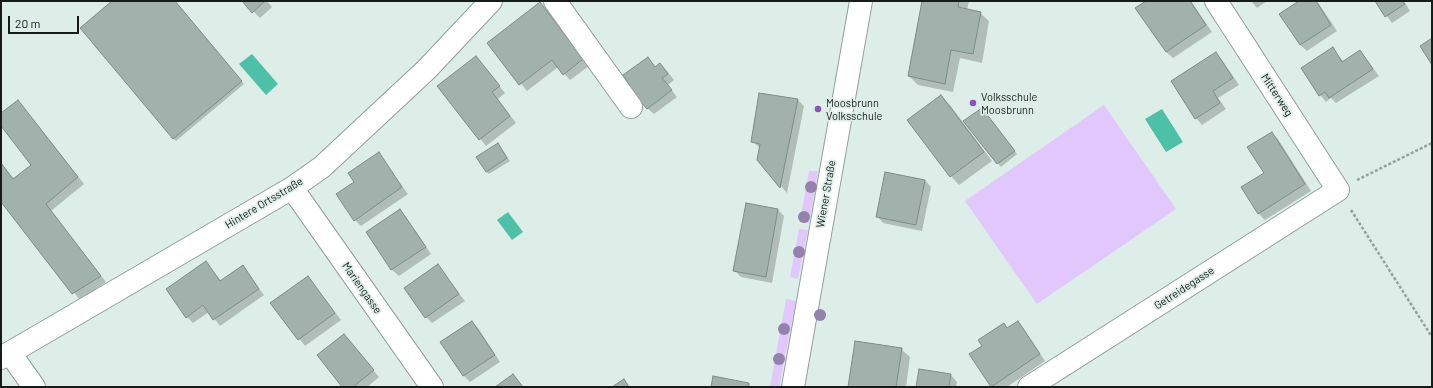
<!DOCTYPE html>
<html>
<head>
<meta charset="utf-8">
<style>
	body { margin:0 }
	#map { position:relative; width:1433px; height:388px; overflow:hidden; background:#ddede8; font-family:Barlow,sans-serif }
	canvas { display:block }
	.frame { position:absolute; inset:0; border:2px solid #161c1a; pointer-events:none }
	.scale { position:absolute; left:8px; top:16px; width:71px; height:18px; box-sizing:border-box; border:2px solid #161c1a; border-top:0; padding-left:5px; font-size:12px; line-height:14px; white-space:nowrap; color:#161c1a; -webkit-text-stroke:3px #ddede8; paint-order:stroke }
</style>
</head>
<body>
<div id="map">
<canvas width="1433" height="388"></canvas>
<div class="frame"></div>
<div class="scale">20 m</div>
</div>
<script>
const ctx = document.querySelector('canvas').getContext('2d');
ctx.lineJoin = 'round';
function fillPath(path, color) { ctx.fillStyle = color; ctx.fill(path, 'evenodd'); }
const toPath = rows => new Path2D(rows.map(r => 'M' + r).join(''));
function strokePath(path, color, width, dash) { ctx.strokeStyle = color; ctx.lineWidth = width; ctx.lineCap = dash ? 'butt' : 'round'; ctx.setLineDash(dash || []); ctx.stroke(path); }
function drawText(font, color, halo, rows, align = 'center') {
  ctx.font = font + ' Barlow,sans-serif'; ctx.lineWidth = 3.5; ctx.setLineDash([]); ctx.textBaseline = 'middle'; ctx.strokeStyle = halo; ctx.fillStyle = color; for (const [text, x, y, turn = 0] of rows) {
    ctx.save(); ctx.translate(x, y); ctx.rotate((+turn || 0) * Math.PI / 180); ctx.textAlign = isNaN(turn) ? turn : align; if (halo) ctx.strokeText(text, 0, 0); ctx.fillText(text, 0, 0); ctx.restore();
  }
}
const green = toPath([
	[1104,105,1176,209,1037,304,965,201],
	[809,171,818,171,809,223,800,222],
	[799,229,808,230,798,279,790,277],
	[786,299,796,301,779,387,770,387]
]);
const water = toPath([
	[252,54,278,84,266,95,239,64],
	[1162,109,1183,142,1166,152,1145,119],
	[508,212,523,232,512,240,497,220]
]);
const shadow = toPath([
	[113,1,175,1,244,84,176,141,173,138],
	[243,1,267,1,272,7,260,18],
	[923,1,969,1,967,10,980,13,989,21,982,63,960,58,953,92,918,85,909,76],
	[1148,1,1191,1,1212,32,1173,58,1166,52],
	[1251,1,1267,1,1257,8],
	[1301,1,1317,1,1337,31,1307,51,1300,45],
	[1376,1,1404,1,1410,11,1392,23],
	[540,4,589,66,570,80,558,67,527,91,488,43],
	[1332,48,1344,62,1360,51,1379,76,1336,103,1331,98,1326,102,1320,95],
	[1216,53,1222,60,1239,85,1218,98,1226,109,1202,125,1196,118],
	[476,57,505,93,498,99,516,123,486,146,438,86],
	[648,59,656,68,660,65,667,71,674,80,668,85,677,97,654,114,647,108],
	[941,97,950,105,992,161,959,185,951,176],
	[798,100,804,106,787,193,758,160,760,148,752,141],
	[24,108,84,184,51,211,106,282,80,300,1,200,1,163,14,179,32,165,1,124,1,114],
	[985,112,1017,154,1001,167,965,121],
	[1272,133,1278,139,1311,191,1265,220,1258,213],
	[498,144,510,161,489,174,486,171],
	[378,154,408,194,361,226,355,220,356,182],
	[925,180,931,187,922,231,883,223,877,216],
	[777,209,784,216,772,283,741,277,735,271],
	[400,210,406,217,431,254,399,276,392,270,367,232],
	[206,262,221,281,242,266,264,295,220,326,209,312,193,323,187,317],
	[438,266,465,301,432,323,426,317],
	[308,277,341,320,305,346,272,303],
	[472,322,478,328,500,362,470,382,463,375],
	[1018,322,1024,329,1045,361,1007,387,993,387,1008,329],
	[344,335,379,377,367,387,344,387],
	[901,349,910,357,906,387,849,387],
	[951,375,957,382,956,387,917,387]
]);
const building = toPath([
	[112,1,175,1,242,81,173,139,80,28,112,1],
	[242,1,265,1,252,13,242,1],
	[922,1,959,1,958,7,981,12,973,54,951,50,945,84,908,76,922,1],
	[1146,1,1190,1,1206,25,1166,52,1135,8,1146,1],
	[1299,1,1316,1,1331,25,1300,45,1279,14,1299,1],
	[1375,1,1402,1,1405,4,1385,17,1375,1],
	[540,2,583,59,563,75,552,60,519,85,487,43,540,2],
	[1432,38,1432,65,1420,46,1432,38],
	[1333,47,1342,62,1360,50,1373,69,1329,98,1325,92,1319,96,1301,68,1333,47],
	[1216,52,1233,78,1213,91,1220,103,1195,119,1171,81,1216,52],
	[476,56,500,86,492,92,510,116,479,140,437,86,476,56],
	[648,57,655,67,660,63,668,74,662,78,672,90,647,109,627,86,629,84,623,75,648,57],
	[759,93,798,99,780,188,757,160,760,144,751,142,759,93],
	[941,95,984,152,950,177,907,120,941,95],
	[18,100,78,177,46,204,101,276,72,294,1,202,1,163,13,179,31,165,1,126,1,113,18,100],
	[982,108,1015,151,997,164,963,121,982,108],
	[1272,132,1305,184,1258,214,1241,187,1264,173,1247,147,1272,132],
	[498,143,507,158,486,172,476,157,498,143],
	[379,152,402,187,354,221,336,194,354,182,348,173,379,152],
	[885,172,925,180,916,225,876,217,885,172],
	[746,203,778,209,766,277,733,271,746,203],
	[400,209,426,247,391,270,366,232,400,209],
	[206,261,220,281,243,265,259,289,213,320,203,305,186,318,166,289,206,261],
	[438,264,459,294,425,318,404,288,438,264],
	[308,276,335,313,298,340,270,303,308,276],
	[472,321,495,355,463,376,440,342,472,321],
	[1018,321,1040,354,991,387,969,354,982,346,978,340,1004,323,1007,328,1018,321],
	[344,334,374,370,353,387,342,387,317,355,344,334],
	[855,341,902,348,896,387,848,387,855,341],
	[919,369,951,374,949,387,916,387,919,369],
	[513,374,523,387,495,387,513,374],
	[713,376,749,383,749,387,711,387,713,376],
	[624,379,629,387,612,387,624,379]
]);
const path = toPath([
	[1357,180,1432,143],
	[1351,210,1432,337]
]);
const minor = toPath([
	[555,1,631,107],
	[292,188,432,387],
	[10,353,34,387],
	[1,358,292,188,322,167,427,69,491,1],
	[1029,387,1338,190,1216,1]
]);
const major = toPath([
	[793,387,861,1]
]);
const trees = [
	[811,187],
	[804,217],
	[799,252],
	[820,315],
	[784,329],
	[779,359]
];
const markers = [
	[973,103,4,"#8f4ec3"],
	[818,109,4,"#8f4ec3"]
];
const streetNames = [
	["Mitterweg",1277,95,57],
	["Wiener Straße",826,194,-80],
	["Hintere Ortsstraße",264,203,-31],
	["Mariengasse",362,288,55],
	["Getreidegasse",1184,288,-33]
];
const poiNames = [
	["Volksschule",981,97],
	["Moosbrunn",981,110],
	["Moosbrunn",826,103],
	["Volksschule",826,116]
];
fillPath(green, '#e1c7fc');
fillPath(water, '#4dc1a8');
fillPath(shadow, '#0003');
fillPath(building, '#a1b1ac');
strokePath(building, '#7d8c87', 1);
strokePath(minor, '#909f9a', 24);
strokePath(major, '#909f9a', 24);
strokePath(path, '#95a19d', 2.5, [3, 2]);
strokePath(minor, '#fff', 22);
strokePath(major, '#fff', 22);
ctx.fillStyle = '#9481ae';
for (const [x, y] of trees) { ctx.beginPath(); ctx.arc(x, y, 6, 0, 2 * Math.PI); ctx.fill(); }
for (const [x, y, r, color] of markers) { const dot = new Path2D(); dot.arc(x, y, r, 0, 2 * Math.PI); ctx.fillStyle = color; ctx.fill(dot); strokePath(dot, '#ddede8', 1.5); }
drawText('11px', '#161c1a', '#ddede8', streetNames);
drawText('11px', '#161c1a', '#ddede8', poiNames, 'left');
</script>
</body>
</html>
